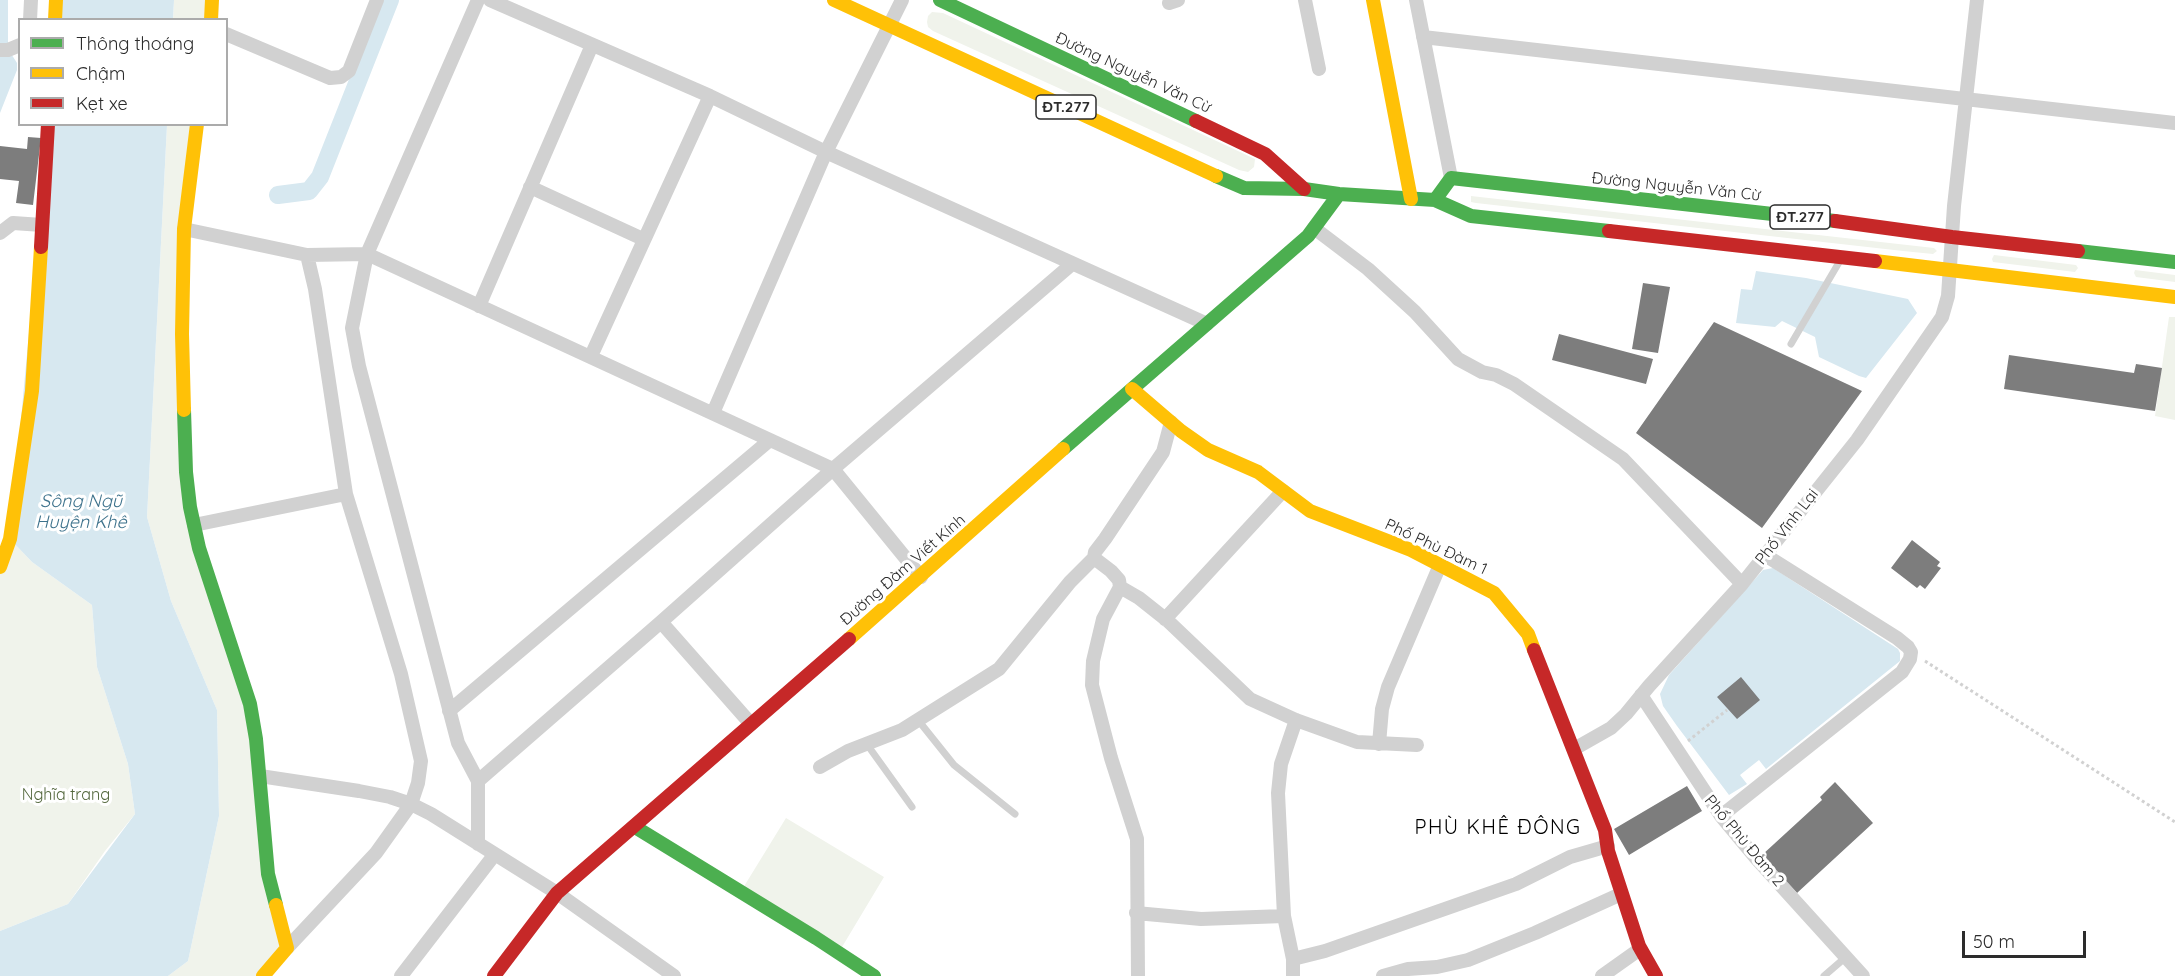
<!DOCTYPE html>
<html>
<head>
<meta charset="utf-8">
<style>
	body { margin:0 }
	#map { position:relative; width:2175px; height:976px; overflow:hidden; background:#fff; font-family:Quicksand,sans-serif }
	canvas { display:block }
	.legend { position:absolute; left:18px; top:18px; width:210px; height:108px; box-sizing:border-box; background:#fff; border:2px solid #ababab; margin:0; padding:8px 10px; list-style:none; font-size:18px; color:#2c2c2c }
	.legend li { display:flex; align-items:center; gap:12px; height:30px }
	.legend b { width:30px; border:2px solid #ababab }
	.scale { position:absolute; left:1962px; top:931px; width:124px; height:27px; box-sizing:border-box; border:3px solid #2c2c2c; border-top:0; padding-left:8px; font-size:18px; line-height:21px; white-space:nowrap; color:#2c2c2c; -webkit-text-stroke:4px #fff; paint-order:stroke }
</style>
</head>
<body>
<div id="map">
<canvas width="2175" height="976"></canvas>
<ul class="legend">
<li><b style="height:8px;background:#4caf50"></b>Thông thoáng</li>
<li><b style="height:8px;background:#ffc107"></b>Chậm</li>
<li><b style="height:8px;background:#c62828"></b>Kẹt xe</li>
</ul>
<div class="scale">50 m</div>
</div>
<script>
const ctx = document.querySelector('canvas').getContext('2d');
ctx.lineJoin = 'round';
function fillPath(path, color) { ctx.fillStyle = color; ctx.fill(path, 'evenodd'); }
const toPath = rows => new Path2D(rows.map(r => 'M' + r).join(''));
function strokePath(path, color, width, dash) { ctx.strokeStyle = color; ctx.lineWidth = width; ctx.lineCap = dash ? 'butt' : 'round'; ctx.setLineDash(dash || []); ctx.stroke(path); }
function drawText(font, color, halo, rows, align = 'center') {
  ctx.font = font + ' Quicksand,sans-serif'; ctx.lineWidth = 6; ctx.setLineDash([]); ctx.textBaseline = 'middle'; ctx.strokeStyle = halo; ctx.fillStyle = color; for (const [text, x, y, turn = 0] of rows) {
    ctx.save(); ctx.translate(x, y); ctx.rotate((+turn || 0) * Math.PI / 180); ctx.textAlign = isNaN(turn) ? turn : align; if (halo) ctx.strokeText(text, 0, 0); ctx.fillText(text, 0, 0); ctx.restore();
  }
}
const green = toPath([
	[174,0,212,0,211,19,173,20],
	[932,12,943,13,1255,159,1254,167,1248,172,1239,170,933,31,928,27,927,22,928,16],
	[167,125,197,125,184,229,186,472,238,668,287,948,263,976,168,976,188,961,219,816,217,710,171,601,147,517],
	[1471,196,1934,248,1937,251,1933,254,1903,251,1476,203,1471,202],
	[1994,255,2076,265,2078,268,2075,272,1993,262,1992,259],
	[2135,270,2175,275,2175,282,2136,277,2134,273],
	[2169,317,2175,317,2175,420,2155,416],
	[10,539,32,562,92,605,97,667,128,764,135,814,105,851,68,904,0,931,0,567],
	[786,818,884,877,842,947,743,888]
]);
const water = toPath([
	[0,0,8,0,8,49,17,63,17,70,0,113],
	[56,0,174,0,173,19,55,20],
	[48,125,167,125,147,517,171,601,217,710,219,816,188,961,168,976,0,976,0,931,68,904,135,814,128,764,97,667,92,605,32,562,10,539],
	[1756,271,1806,278,1908,299,1917,313,1866,378,1859,376,1819,357,1815,337,1782,321,1775,327,1736,323,1741,289,1752,290],
	[1773,568,1898,649,1900,653,1900,661,1766,769,1759,760,1740,775,1747,784,1729,795,1677,726,1663,706,1660,694,1669,675,1763,570]
]);
const canal = toPath([
	[278,195,309,191,320,177,390,0]
]);
const building = toPath([
	[28,137,41,138,33,205,16,203,19,181,0,179,0,146,27,149],
	[1643,283,1670,287,1658,353,1632,349],
	[1714,322,1862,391,1762,528,1636,433],
	[1559,334,1653,359,1646,384,1552,360],
	[2009,355,2134,373,2136,364,2162,368,2155,411,2004,389],
	[1912,540,1940,562,1937,566,1941,568,1925,589,1920,585,1917,588,1891,568],
	[1741,677,1760,700,1737,719,1717,697],
	[1835,782,1873,823,1797,893,1762,855,1822,800,1820,797],
	[1687,786,1702,811,1629,855,1614,829]
]);
const path = toPath([
	[1925,661,2175,822],
	[1688,741,1727,710]
]);
const lane = toPath([
	[1791,344,1841,259],
	[918,720,954,765,1015,814],
	[866,743,912,807],
	[1824,976,1846,957]
]);
const street = toPath([
	[478,0,367,254,352,328,359,366,458,743,478,781,478,844],
	[490,0,710,96,826,152,1207,324],
	[1305,0,1319,69],
	[1416,0,1451,178],
	[1169,3,1178,0],
	[30,20,31,0],
	[226,34,330,78,341,77,349,71,377,0],
	[1423,37,2175,123],
	[0,50,8,50,20,45],
	[530,187,643,239],
	[1314,228,1368,269,1415,312,1458,359,1482,372,1496,375,1514,384,1623,459,1742,584],
	[184,229,307,255],
	[0,233,13,223,42,225],
	[479,306,592,45],
	[591,356,710,96],
	[713,413,826,152,902,0],
	[194,525,346,494],
	[1120,587,1139,598,1168,621,1250,699,1296,720,1357,742,1417,745],
	[1165,619,1283,491],
	[661,622,751,724],
	[1641,695,1721,816,1756,858,1863,976],
	[449,711,770,440],
	[1379,744,1382,709,1388,687,1440,565],
	[1574,749,1611,728,1626,714,1649,686,1742,584,1857,440,1942,317,1948,296,1954,206,1977,0],
	[820,767,848,751,902,730,999,669,1070,582,1094,558],
	[260,776,359,791,390,797,411,804,431,814,557,893,674,976],
	[478,781,661,622,833,469,1072,264],
	[1721,816,1902,672,1910,659,1911,652,1908,647,1897,638,1765,555],
	[1136,913,1201,919,1284,916],
	[287,948,376,853,411,804,418,783,421,761,401,674,346,494,315,289,307,255,367,254,833,469,921,577],
	[1293,959,1325,951,1516,884,1570,857,1608,846],
	[401,976,495,854],
	[1138,976,1137,839,1111,758,1092,685,1093,661,1103,619,1120,587,1119,580,1111,571,1094,558,1095,552,1105,539,1163,452,1171,422],
	[1293,976,1293,959,1284,916,1278,793,1281,764,1296,720],
	[1383,976,1408,969,1437,967,1468,960,1535,933,1621,894],
	[1602,976,1640,949]
]);
const fast = toPath([
	[940,0,1196,121],
	[1216,176,1244,188,1304,189,1339,194,1435,200,1471,216,1609,231],
	[1435,200,1451,178,1835,221],
	[2078,251,2175,262],
	[184,410,186,472,190,507,199,548,250,704,256,739,268,874,276,905],
	[1063,449,1308,236,1339,194],
	[635,827,816,938,874,976]
]);
const slow = toPath([
	[834,0,1216,176],
	[1373,0,1411,199],
	[55,20,56,0],
	[211,20,212,0],
	[1875,261,2175,297],
	[1132,389,1181,431,1208,450,1258,472,1310,511,1411,550,1494,593,1528,634,1534,650],
	[184,410,182,334,184,229,197,124],
	[0,567,10,539,32,391,41,247],
	[849,639,1063,449],
	[263,976,287,948,276,905]
]);
const jam = toPath([
	[1196,121,1265,154,1304,189],
	[1835,221,1952,237,2078,251],
	[1609,231,1875,261],
	[41,247,48,124],
	[1534,650,1605,830,1608,851,1639,946,1656,976],
	[494,976,557,893,849,639]
]);
const shields = [
	[1066,107,60],
	[1800,217,60]
];
const shieldNames = [
	["ĐT.277",1066,107],
	["ĐT.277",1800,217]
];
const streetNames = [
	["Đường Nguyễn Văn Cừ",1133,73,25],
	["Đường Nguyễn Văn Cừ",1676,187,6],
	["Phố Vĩnh Lại",1787,527,-52],
	["Phố Phù Đàm 1",1436,547,25],
	["Đường Đàm Viết Kính",903,570,-41],
	["Phố Phù Đàm 2",1744,841,50]
];
const parkNames = [
	["Nghĩa trang",66,795]
];
const waterNames = [
	["Sông Ngũ",81,502],
	["Huyện Khê",81,523]
];
const quarterNames = [
	["PHÙ KHÊ ĐÔNG",1498,828]
];
fillPath(green, '#f0f3eb');
fillPath(water, '#d7e8f0');
strokePath(canal, '#d7e8f0', 18);
fillPath(building, '#7d7d7d');
strokePath(path, '#d1d1d1', 3, [3, 3]);
strokePath(lane, '#d1d1d1', 7);
strokePath(street, '#d1d1d1', 14);
strokePath(fast, '#4caf50', 14);
strokePath(slow, '#ffc107', 14);
strokePath(jam, '#c62828', 14);
for (const [x, y, w] of shields) { const box = new Path2D(); box.roundRect(x - w / 2, y - 12, w, 24, 4.5); ctx.fillStyle = '#fff'; ctx.fill(box); strokePath(box, '#2c2c2c', 1.5); }
drawText('bold 15px', '#2c2c2c', null, shieldNames);
drawText('16px', '#2c2c2c', '#fff', streetNames);
drawText('16px', '#52663b', '#fff', parkNames);
drawText('italic 18px', '#3d728c', '#fff', waterNames);
ctx.letterSpacing = '1.5px';
drawText('20px', '#000', '#fff', quarterNames);
ctx.letterSpacing = '0px';
</script>
</body>
</html>
